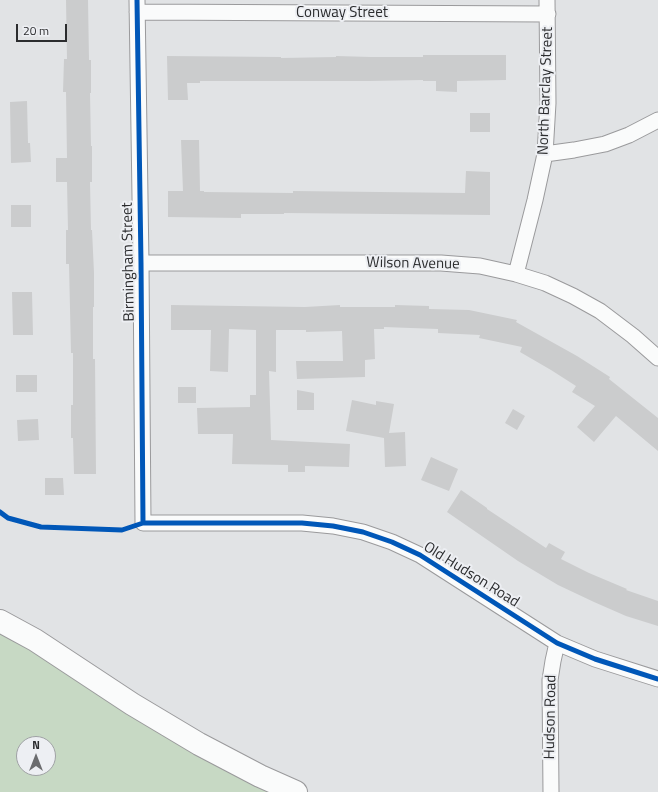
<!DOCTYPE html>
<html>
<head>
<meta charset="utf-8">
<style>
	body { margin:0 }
	#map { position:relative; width:658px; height:792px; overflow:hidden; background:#e1e3e5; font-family:"Titillium Web",sans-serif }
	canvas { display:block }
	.north { position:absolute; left:16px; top:736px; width:40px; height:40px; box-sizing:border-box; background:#edeff3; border:1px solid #9fa1a4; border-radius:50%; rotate:0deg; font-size:11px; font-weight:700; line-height:16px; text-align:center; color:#2b2c2e }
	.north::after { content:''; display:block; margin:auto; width:14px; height:18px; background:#6b6c6e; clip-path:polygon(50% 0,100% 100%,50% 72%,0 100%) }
	.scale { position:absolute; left:16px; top:24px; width:51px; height:18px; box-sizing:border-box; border:2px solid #2b2c2e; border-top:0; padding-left:5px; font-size:12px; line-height:14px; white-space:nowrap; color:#2b2c2e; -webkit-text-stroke:3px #edeff3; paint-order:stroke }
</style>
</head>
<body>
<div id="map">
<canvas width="658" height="792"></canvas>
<div class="north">N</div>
<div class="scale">20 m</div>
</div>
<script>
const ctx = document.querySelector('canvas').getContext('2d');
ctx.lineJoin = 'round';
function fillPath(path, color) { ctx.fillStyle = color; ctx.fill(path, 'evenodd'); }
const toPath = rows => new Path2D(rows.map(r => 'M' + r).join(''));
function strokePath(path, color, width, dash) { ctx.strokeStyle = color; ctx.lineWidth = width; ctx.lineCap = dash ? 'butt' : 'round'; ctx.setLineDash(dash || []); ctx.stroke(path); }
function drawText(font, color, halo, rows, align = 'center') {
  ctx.font = font + ' "Titillium Web",sans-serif'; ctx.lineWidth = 4; ctx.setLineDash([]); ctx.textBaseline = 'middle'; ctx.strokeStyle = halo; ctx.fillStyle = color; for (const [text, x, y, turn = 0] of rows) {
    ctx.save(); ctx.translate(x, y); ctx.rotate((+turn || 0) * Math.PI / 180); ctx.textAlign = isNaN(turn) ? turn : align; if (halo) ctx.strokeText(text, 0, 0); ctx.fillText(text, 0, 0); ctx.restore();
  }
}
const green = toPath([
	[0,631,281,792,0,792],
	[24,744,48,744,48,768,24,768]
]);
const building = toPath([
	[66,0,88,0,89,60,91,60,91,93,90,93,91,146,92,146,92,182,90,182,91,230,92,230,94,273,94,307,93,307,93,359,95,359,96,474,74,474,73,438,71,438,71,405,73,405,73,353,71,353,69,264,66,264,66,230,68,230,67,182,56,182,56,158,67,158,66,92,63,92,64,59,67,59],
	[423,55,506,55,506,80,457,81,457,92,436,91,436,81,423,81,423,80,370,81,200,81,200,83,187,83,188,100,168,100,167,56,281,57,281,58,336,57,336,56,371,57,423,57],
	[27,101,28,143,30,143,31,162,11,163,10,102],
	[470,113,490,113,490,132,470,132],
	[181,140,199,140,200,191,204,191,204,192,293,193,293,191,465,193,466,171,490,172,490,215,284,213,284,214,241,214,241,218,168,217,168,191,183,191],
	[11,205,31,205,31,227,11,227],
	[12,292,32,292,33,335,13,335],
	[171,305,305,307,340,305,340,307,395,307,395,305,429,306,429,309,469,310,517,320,516,322,577,356,610,377,609,379,658,418,658,451,616,416,594,442,577,427,595,406,572,392,576,386,551,370,520,352,522,347,479,338,480,335,438,333,438,329,384,327,384,329,374,329,375,359,365,360,365,377,297,379,296,361,343,361,342,331,306,332,306,330,276,330,276,372,269,371,271,440,350,444,349,467,305,466,305,472,288,472,288,465,232,464,233,434,198,434,197,408,250,407,250,395,256,395,256,330,229,329,228,372,210,371,211,330,171,330],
	[16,375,37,375,37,392,16,392],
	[178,387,196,387,196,403,178,403],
	[297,390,314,393,314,410,297,410],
	[352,400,376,405,376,401,394,404,389,433,405,432,406,466,385,467,384,438,346,431],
	[513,409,525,416,517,430,505,423],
	[38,419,39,440,18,441,17,420],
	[431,457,458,469,449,491,421,480],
	[45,478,63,478,64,495,45,495],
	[461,490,487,508,487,509,546,548,549,543,565,552,561,559,589,573,627,589,626,590,658,601,658,626,626,616,594,602,558,585,518,561,447,512]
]);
const street = toPath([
	[137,0,141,263,143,523,302,523,333,526,363,532,392,542,420,555,557,643,595,659,658,679],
	[137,12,548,14],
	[545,154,574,150,605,144,629,135,658,120],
	[141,263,441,263,480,266,516,274,545,283,573,296,600,311,633,336,658,358],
	[516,274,535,200,545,154,548,103,547,0],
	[551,792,550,680,553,661,557,643]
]);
const highway = toPath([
	[0,621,35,640,132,704,199,744,260,776,296,792]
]);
const cycleway = toPath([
	[137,0,141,263,143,523],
	[0,512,8,518,41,527,122,530,143,523,302,523,333,526,363,532,392,542,420,555,557,643,595,659,658,679]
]);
const streetNames = [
	["Conway Street",342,13],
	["North Barclay Street",546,91,-88],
	["Birmingham Street",129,262,-91],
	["Wilson Avenue",413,264,1],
	["Old Hudson Road",471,575,32],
	["Hudson Road",551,717,-89]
];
fillPath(green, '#c7d9c4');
fillPath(building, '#cbcccd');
strokePath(street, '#9a9a9c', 17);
strokePath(highway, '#9a9a9c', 24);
strokePath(street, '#fafbfb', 15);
strokePath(highway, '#fafbfb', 22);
strokePath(cycleway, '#0057b8', 5);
drawText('15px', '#2b2c2e', '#edeff3', streetNames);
</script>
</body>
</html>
